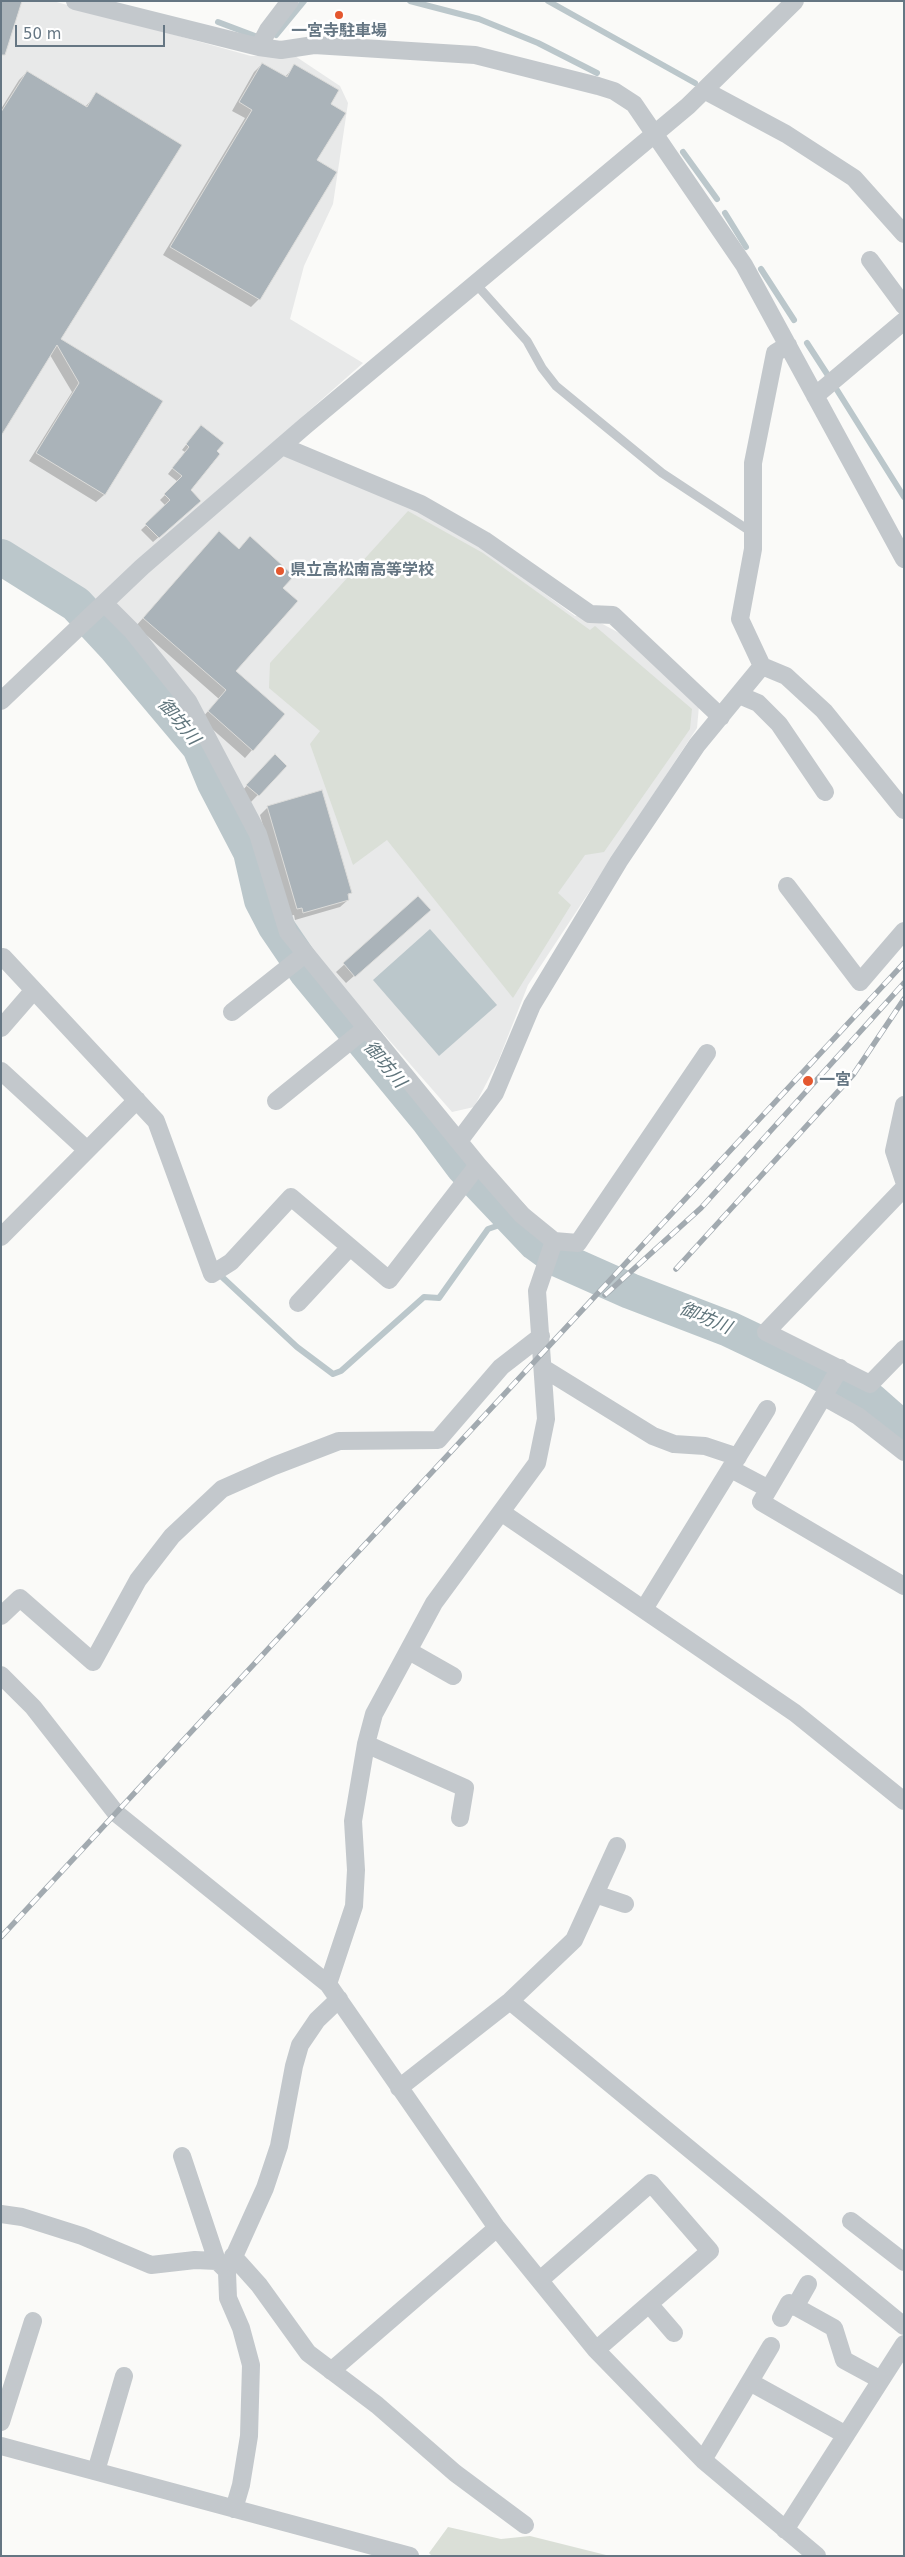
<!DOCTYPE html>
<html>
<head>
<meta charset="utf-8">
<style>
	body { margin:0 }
	#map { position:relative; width:905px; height:2557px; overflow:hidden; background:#fafaf8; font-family:"DejaVu Sans",sans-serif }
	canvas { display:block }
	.frame { position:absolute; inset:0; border:2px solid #657683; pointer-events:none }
	.scale { position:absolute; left:15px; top:25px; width:150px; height:22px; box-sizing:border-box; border:2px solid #657683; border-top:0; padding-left:6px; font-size:15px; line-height:18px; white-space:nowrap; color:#657683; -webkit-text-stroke:4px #fff; paint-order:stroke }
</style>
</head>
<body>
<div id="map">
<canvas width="905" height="2557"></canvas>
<div class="frame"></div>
<div class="scale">50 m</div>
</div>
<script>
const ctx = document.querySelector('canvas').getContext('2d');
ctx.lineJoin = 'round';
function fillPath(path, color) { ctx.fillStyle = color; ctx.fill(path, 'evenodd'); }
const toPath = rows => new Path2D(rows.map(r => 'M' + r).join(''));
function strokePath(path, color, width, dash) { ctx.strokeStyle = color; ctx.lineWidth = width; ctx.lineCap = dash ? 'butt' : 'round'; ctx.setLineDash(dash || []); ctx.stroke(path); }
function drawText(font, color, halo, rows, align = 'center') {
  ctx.font = font + ' "DejaVu Sans","Noto Sans JP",sans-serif'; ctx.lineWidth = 5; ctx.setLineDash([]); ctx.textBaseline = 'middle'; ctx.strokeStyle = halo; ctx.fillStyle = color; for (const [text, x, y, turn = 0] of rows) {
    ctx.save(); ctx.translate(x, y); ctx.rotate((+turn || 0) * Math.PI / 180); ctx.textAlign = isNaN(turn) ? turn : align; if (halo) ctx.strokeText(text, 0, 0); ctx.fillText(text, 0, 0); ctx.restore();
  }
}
const built = toPath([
	[1,1,53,1,251,56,295,56,340,86,348,103,333,204,304,266,290,319,363,363,267,448,433,517,483,548,575,616,584,614,623,635,699,706,697,728,528,985,499,1059,474,1107,452,1112,293,930,194,699,96,601,1,546]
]);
const green = toPath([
	[408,511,483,553,590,630,595,626,692,709,690,729,604,852,585,855,558,893,571,905,513,998,387,840,353,865,310,744,320,731,269,688,270,663],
	[448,2527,501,2539,530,2536,610,2556,432,2556,429,2553]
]);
const water = toPath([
	[430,929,497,1005,439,1056,373,980]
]);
const shadow = toPath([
	[262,64,284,78,295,66,329,104,315,160,335,172,259,299,251,307,163,255,245,118,232,111,254,72],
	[27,72,85,107,97,94,59,339,161,401,104,495,96,502,29,461,72,392,50,355,1,231,1,109,19,80],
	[196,432,189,490,195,506,153,542,141,530,166,506,160,500,178,482,168,474,185,452,182,450],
	[250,538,282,588,234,671,252,750,245,758,201,719,219,699,136,626,211,541,238,550],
	[268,763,286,766,250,803,240,793],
	[268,807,350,893,347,896,348,900,340,907,295,920,294,915,289,916,260,815],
	[418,898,421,917,346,983,336,972]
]);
const stream = toPath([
	[410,1,479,19,538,43,597,73],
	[548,1,695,83],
	[218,22,255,36],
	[276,35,304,1],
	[683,152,717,199],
	[725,213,746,247],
	[761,269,794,320],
	[807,343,829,377],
	[837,390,904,497],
	[221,1276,297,1347,333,1374,341,1371,424,1297,439,1298,488,1229,514,1220]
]);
const river = toPath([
	[1,557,76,604,115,646,200,747,215,783,251,852,262,900,275,925,307,972,428,1119,463,1166,536,1243,558,1259,630,1291,729,1329,811,1368,871,1401,904,1430]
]);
const building = toPath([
	[1,1,22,1,5,55,1,55,1,1],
	[262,63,287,77,294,64,339,90,331,104,346,113,317,160,337,172,260,300,170,247,252,110,239,102,262,63],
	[27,71,87,107,96,92,182,145,61,339,163,401,105,495,36,453,79,383,57,345,1,436,1,112,27,71],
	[201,425,224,443,217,451,220,454,191,490,201,501,159,538,145,524,170,500,164,494,182,476,172,468,189,447,186,444,201,425],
	[219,531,239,549,250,536,294,576,283,588,298,601,236,671,285,714,253,751,208,711,226,690,143,618,219,531],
	[275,754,287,766,259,796,246,785,275,754],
	[322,790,352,893,348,894,349,900,303,913,302,908,297,909,267,806,322,790],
	[418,896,431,910,355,977,343,963,418,896]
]);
const lane = toPath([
	[475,283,527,341,542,368,556,386,662,473,753,533]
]);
const street = toPath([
	[75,1,259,47,281,50,314,45,475,55,598,86,614,91,634,104,744,265,904,559],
	[259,47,268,30,290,1],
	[704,90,786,134,854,178,904,234],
	[870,260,904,306],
	[815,396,904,321],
	[282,446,421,504,484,540,590,614,613,615,721,717],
	[105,604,132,631,188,701,258,834,288,932,478,1165,522,1215,554,1241,578,1243,707,1053],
	[762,666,786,676,824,711,904,810],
	[739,695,758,703,779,724,825,792],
	[1,701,142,567,305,426,688,106,795,1],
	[787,886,860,982,904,931],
	[3,957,156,1121,212,1274,231,1262,291,1197,389,1280,478,1165],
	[232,1012,305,954],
	[1,1028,34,990],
	[1,1071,87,1150],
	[276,1101,365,1029],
	[904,1105,894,1151,904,1181],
	[459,1141,495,1093,532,1005,619,861,697,745,762,666,740,619,753,549,753,463,775,353,788,345],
	[904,1188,766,1332,870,1384,904,1349],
	[1,1237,137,1100],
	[298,1303,350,1247],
	[543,1368,653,1436,674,1444,705,1446,738,1457],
	[840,1368,761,1502,904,1586],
	[824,1397,858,1416,904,1452],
	[731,1469,767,1488],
	[501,1512,795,1713,904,1801],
	[644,1609,767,1409],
	[1,1616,20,1598,93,1662,138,1580,172,1536,222,1489,274,1466,339,1441,438,1440,501,1367,541,1336],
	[409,1651,453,1676],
	[1,1675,33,1707,116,1813,328,1984,497,2228,596,2350,703,2460,817,2556],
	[366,1744,465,1788,460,1818],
	[595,1894,625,1904],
	[328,1984,354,1906,356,1870,353,1821,366,1744,374,1714,434,1603,537,1463,546,1419,537,1291,554,1241],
	[510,2001,904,2326],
	[399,2088,510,2001,574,1940,617,1846],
	[182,2156,217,2261,224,2268],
	[1,2214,22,2217,82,2236,151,2265,195,2260,217,2261],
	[851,2221,904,2262],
	[233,2256,259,2285,308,2353,377,2405,455,2473,525,2525],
	[540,2280,651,2183,710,2251,596,2350],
	[649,2304,674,2333],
	[795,2307,808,2284],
	[781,2318,789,2303,834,2328,844,2360,881,2380],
	[331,2371,497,2228],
	[750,2382,846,2435],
	[1,2422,33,2321],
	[1,2446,410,2556],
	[703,2460,771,2346],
	[96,2471,124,2376],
	[234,2509,241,2485,249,2436,251,2365,241,2328,228,2298,227,2272,265,2188,279,2146,294,2066,300,2045,317,2020,339,1999],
	[785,2530,904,2344]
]);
const rail = toPath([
	[676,1269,853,1075,904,999],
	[605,1295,701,1208,904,983],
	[1,1937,904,963]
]);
const markers = [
	[339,15,5,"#e4572e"],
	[280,571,5,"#e4572e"],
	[808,1081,6,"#e4572e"]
];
const poiNames = [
	["一宮寺駐車場",339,32,"center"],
	["県立高松南高等学校",290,571],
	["一宮",819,1081]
];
const waterNames = [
	["御坊川",178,722,50],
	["御坊川",384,1065,50],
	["御坊川",705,1319,23]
];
fillPath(built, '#e8e9e9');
fillPath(green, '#dadfd7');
fillPath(water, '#bbc7cb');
fillPath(shadow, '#0003');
strokePath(stream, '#bbc7cb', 6);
strokePath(river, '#bbc7cb', 36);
fillPath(building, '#aab3b9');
strokePath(building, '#dcdcda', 1);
strokePath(lane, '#c3c8cc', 9);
strokePath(street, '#c3c8cc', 18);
strokePath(rail, '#a2aab0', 5.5);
strokePath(rail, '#fff', 4, [11]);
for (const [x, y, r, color] of markers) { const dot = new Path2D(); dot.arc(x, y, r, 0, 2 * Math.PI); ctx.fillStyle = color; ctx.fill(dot); strokePath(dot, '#fff', 2); }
drawText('bold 16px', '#657683', '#fff', poiNames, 'left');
drawText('italic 18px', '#60757c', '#fff', waterNames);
</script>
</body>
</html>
